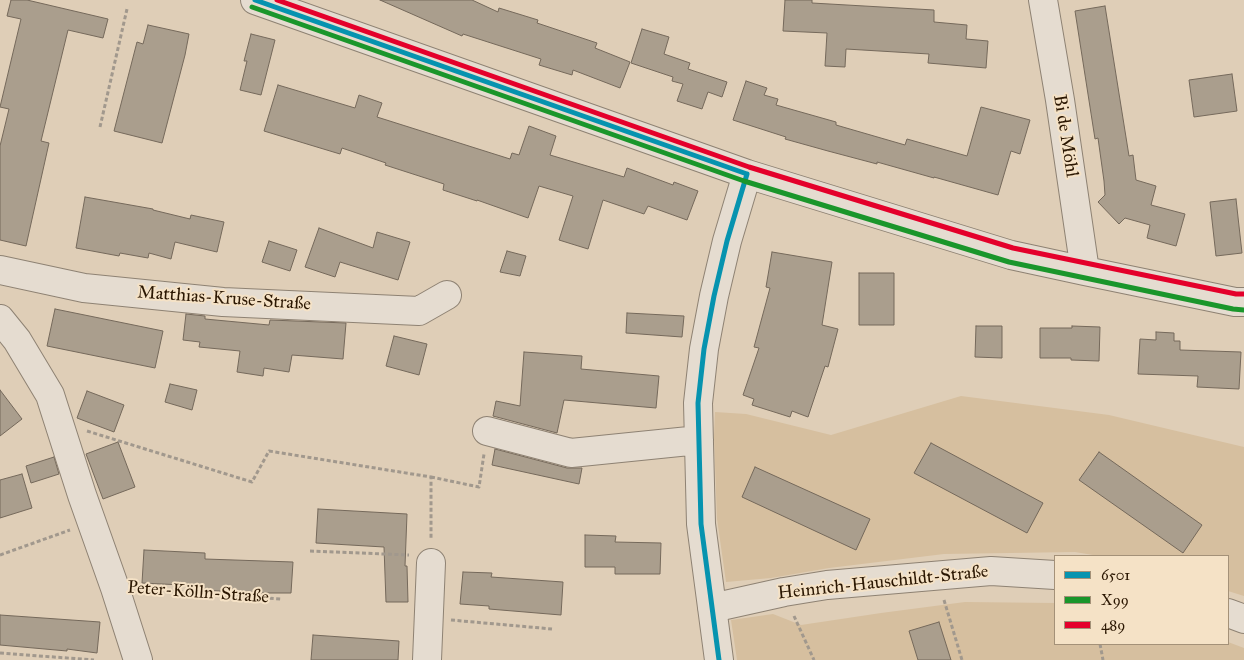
<!DOCTYPE html>
<html>
<head>
<meta charset="utf-8">
<style>
	body { margin:0 }
	#map { position:relative; width:1244px; height:660px; overflow:hidden; background:#dfceb7; font-family:"IM FELL Great Primer",serif }
	canvas { display:block }
	.legend { position:absolute; left:1054px; top:555px; width:175px; height:90px; box-sizing:border-box; background:#f5e2c6; border:1px solid #a49178; margin:0; padding:6px 9px; list-style:none; font-size:15px; color:#2b1702 }
	.legend li { display:flex; align-items:center; gap:10px; height:25px }
	.legend b { width:25px; border:1px solid #a49178 }
</style>
</head>
<body>
<div id="map">
<canvas width="1244" height="660"></canvas>
<ul class="legend">
<li><b style="height:6px;background:#0693af"></b>6501</li>
<li><b style="height:6px;background:#1a962b"></b>X99</li>
<li><b style="height:6px;background:#e4002b"></b>489</li>
</ul>
</div>
<script>
const ctx = document.querySelector('canvas').getContext('2d');
ctx.lineJoin = 'round';
function fillPath(path, color) { ctx.fillStyle = color; ctx.fill(path, 'evenodd'); }
const toPath = rows => new Path2D(rows.map(r => 'M' + r).join(''));
function strokePath(path, color, width, dash) { ctx.strokeStyle = color; ctx.lineWidth = width; ctx.lineCap = dash ? 'butt' : 'round'; ctx.setLineDash(dash || []); ctx.stroke(path); }
function drawText(font, color, halo, rows, align = 'center') {
  ctx.font = font + ' "IM FELL Great Primer",serif'; ctx.lineWidth = 4; ctx.setLineDash([]); ctx.textBaseline = 'middle'; ctx.strokeStyle = halo; ctx.fillStyle = color; for (const [text, x, y, turn = 0] of rows) {
    ctx.save(); ctx.translate(x, y); ctx.rotate((+turn || 0) * Math.PI / 180); ctx.textAlign = isNaN(turn) ? turn : align; if (halo) ctx.strokeText(text, 0, 0); ctx.fillText(text, 0, 0); ctx.restore();
  }
}
const green = toPath([
	[961,396,1109,415,1244,447,1244,596,1228,591,1228,556,1099,556,1075,552,944,554,829,568,771,578,726,582,717,519,714,437,715,412,746,414,831,435],
	[965,602,1055,603,1055,644,1228,644,1228,642,1244,648,1244,660,737,660,731,620,773,614,801,625,881,613]
]);
const building = toPath([
	[11,0,27,0,108,19,103,38,68,30,41,141,49,143,26,246,0,240,0,146,9,109,0,107,21,19,7,16,11,0],
	[380,0,472,0,498,12,499,8,538,20,537,23,597,43,595,48,630,62,620,88,573,70,572,75,539,65,541,59,463,34,462,36,380,0],
	[785,0,812,0,812,3,934,10,934,22,967,25,966,39,988,41,986,68,928,63,929,54,846,49,845,67,825,66,827,33,783,31,785,0],
	[1105,6,1129,156,1133,155,1136,180,1156,186,1151,205,1185,214,1176,246,1147,238,1150,225,1125,218,1119,224,1098,202,1105,195,1104,181,1098,138,1095,139,1075,11,1105,6],
	[148,25,189,34,185,55,162,143,114,131,137,42,143,44,148,25],
	[642,29,669,37,664,54,690,63,688,69,727,82,722,97,708,92,702,109,677,101,683,84,672,81,673,77,631,63,642,29],
	[251,34,275,40,261,95,240,90,247,61,244,61,251,34],
	[1232,74,1237,111,1194,117,1189,80,1232,74],
	[746,81,767,88,764,95,778,99,776,105,836,122,836,125,905,145,907,139,967,156,981,107,1030,120,1020,154,1011,151,998,195,934,177,934,178,877,162,877,164,828,151,785,139,786,137,733,120,746,81],
	[278,85,355,108,359,95,382,103,377,117,510,159,512,153,519,155,529,126,556,136,550,155,624,177,627,168,673,185,674,182,698,191,687,220,648,206,644,214,603,200,588,249,559,240,573,196,539,186,528,218,477,200,477,201,443,190,444,184,385,165,386,163,342,148,340,154,264,131,278,85],
	[85,197,153,209,153,210,190,219,191,215,224,222,217,252,175,242,171,259,149,253,148,258,120,253,119,256,76,248,85,197],
	[1236,199,1242,253,1216,256,1210,202,1236,199],
	[319,228,373,248,377,232,410,242,398,280,340,262,335,277,305,267,319,228],
	[269,241,297,250,290,271,262,262,269,241],
	[507,251,526,256,520,276,500,272,507,251],
	[772,252,832,262,822,325,838,329,828,367,825,366,808,417,792,411,790,417,752,405,754,399,743,395,759,348,754,347,770,288,766,287,772,252],
	[859,273,894,273,894,325,859,325,859,273],
	[55,309,163,331,155,368,47,346,55,309],
	[627,313,684,316,682,337,626,333,627,313],
	[186,314,205,316,205,319,269,325,270,320,346,323,343,359,292,355,289,372,264,368,263,376,237,372,240,351,199,347,200,342,183,340,186,314],
	[976,326,1002,326,1002,358,975,357,976,326],
	[1072,326,1100,327,1099,361,1071,360,1071,358,1040,358,1040,328,1072,328,1072,326],
	[1156,332,1174,333,1174,341,1180,341,1180,350,1241,352,1239,389,1197,387,1198,376,1138,374,1140,339,1156,340,1156,332],
	[394,336,427,344,419,375,386,366,394,336],
	[524,352,582,356,581,369,659,376,656,408,564,400,557,433,493,416,496,401,520,406,524,352],
	[170,384,197,390,192,410,165,402,170,384],
	[0,390,22,419,0,436,0,390],
	[87,391,124,405,114,432,77,418,87,391],
	[118,442,135,487,103,499,86,454,118,442],
	[931,443,1043,503,1027,533,914,473,931,443],
	[495,449,567,468,582,468,579,484,492,465,495,449],
	[1099,452,1202,525,1183,553,1079,480,1099,452],
	[54,457,59,474,31,483,26,466,54,457],
	[755,467,870,519,856,550,742,497,755,467],
	[22,474,32,508,0,518,0,480,22,474],
	[318,509,407,514,405,566,407,566,408,602,386,602,384,547,316,543,318,509],
	[585,535,616,536,615,542,661,543,660,574,615,574,615,567,585,567,585,535],
	[144,550,205,553,205,559,293,562,291,593,254,593,203,590,203,586,142,583,144,550],
	[463,572,492,573,491,577,563,582,561,615,489,609,489,606,460,604,463,572],
	[0,615,100,622,97,653,67,649,67,651,0,645,0,615],
	[939,622,951,660,918,660,909,631,939,622],
	[313,635,399,641,398,660,311,660,313,635]
]);
const path = toPath([
	[100,127,127,9],
	[87,431,252,482,269,451,431,477,431,539],
	[431,477,479,487,484,454],
	[310,551,409,555],
	[0,555,70,530],
	[140,589,281,599],
	[944,600,962,660],
	[794,616,814,660],
	[451,620,552,629],
	[1100,644,1103,660],
	[0,653,94,660]
]);
const minor = toPath([
	[255,0,747,174,1011,255,1085,271,1235,302,1244,302],
	[1043,0,1060,100,1085,271],
	[0,270,84,288,223,302,419,311,447,295],
	[0,319,17,340,50,395,82,495,115,588,138,660],
	[487,431,571,453,699,440],
	[712,608,784,592,827,585,991,571,1055,575],
	[1228,613,1244,619],
	[427,660,431,563],
	[719,660,701,524,698,403,704,349,714,296,727,241,747,174]
]);
const bus1 = toPath([
	[255,0,747,174],
	[719,660,701,524,698,403,704,349,714,296,727,241,747,174]
]);
const bus2 = toPath([
	[252,7,744,181,1009,262,1233,309,1244,310]
]);
const bus3 = toPath([
	[277,0,749,167,1013,248,1236,294,1244,294]
]);
const streetNames = [
	["Bi de Möhl",1065,136,81],
	["Matthias-Kruse-Straße",224,299,4],
	["Heinrich-Hauschildt-Straße",883,583,-6],
	["Peter-Kölln-Straße",198,593,4]
];
fillPath(green, '#d6bf9f');
fillPath(building, '#aa9e8d');
strokePath(building, '#75695b', 1);
strokePath(minor, '#8e8273', 30);
strokePath(path, '#a1988d', 3, [4, 2.5]);
strokePath(minor, '#e5dcd0', 28);
strokePath(bus1, '#0693af', 5);
strokePath(bus2, '#1a962b', 5);
strokePath(bus3, '#e4002b', 5);
drawText('18px', '#2b1702', '#f5e2c6', streetNames);
</script>
</body>
</html>
